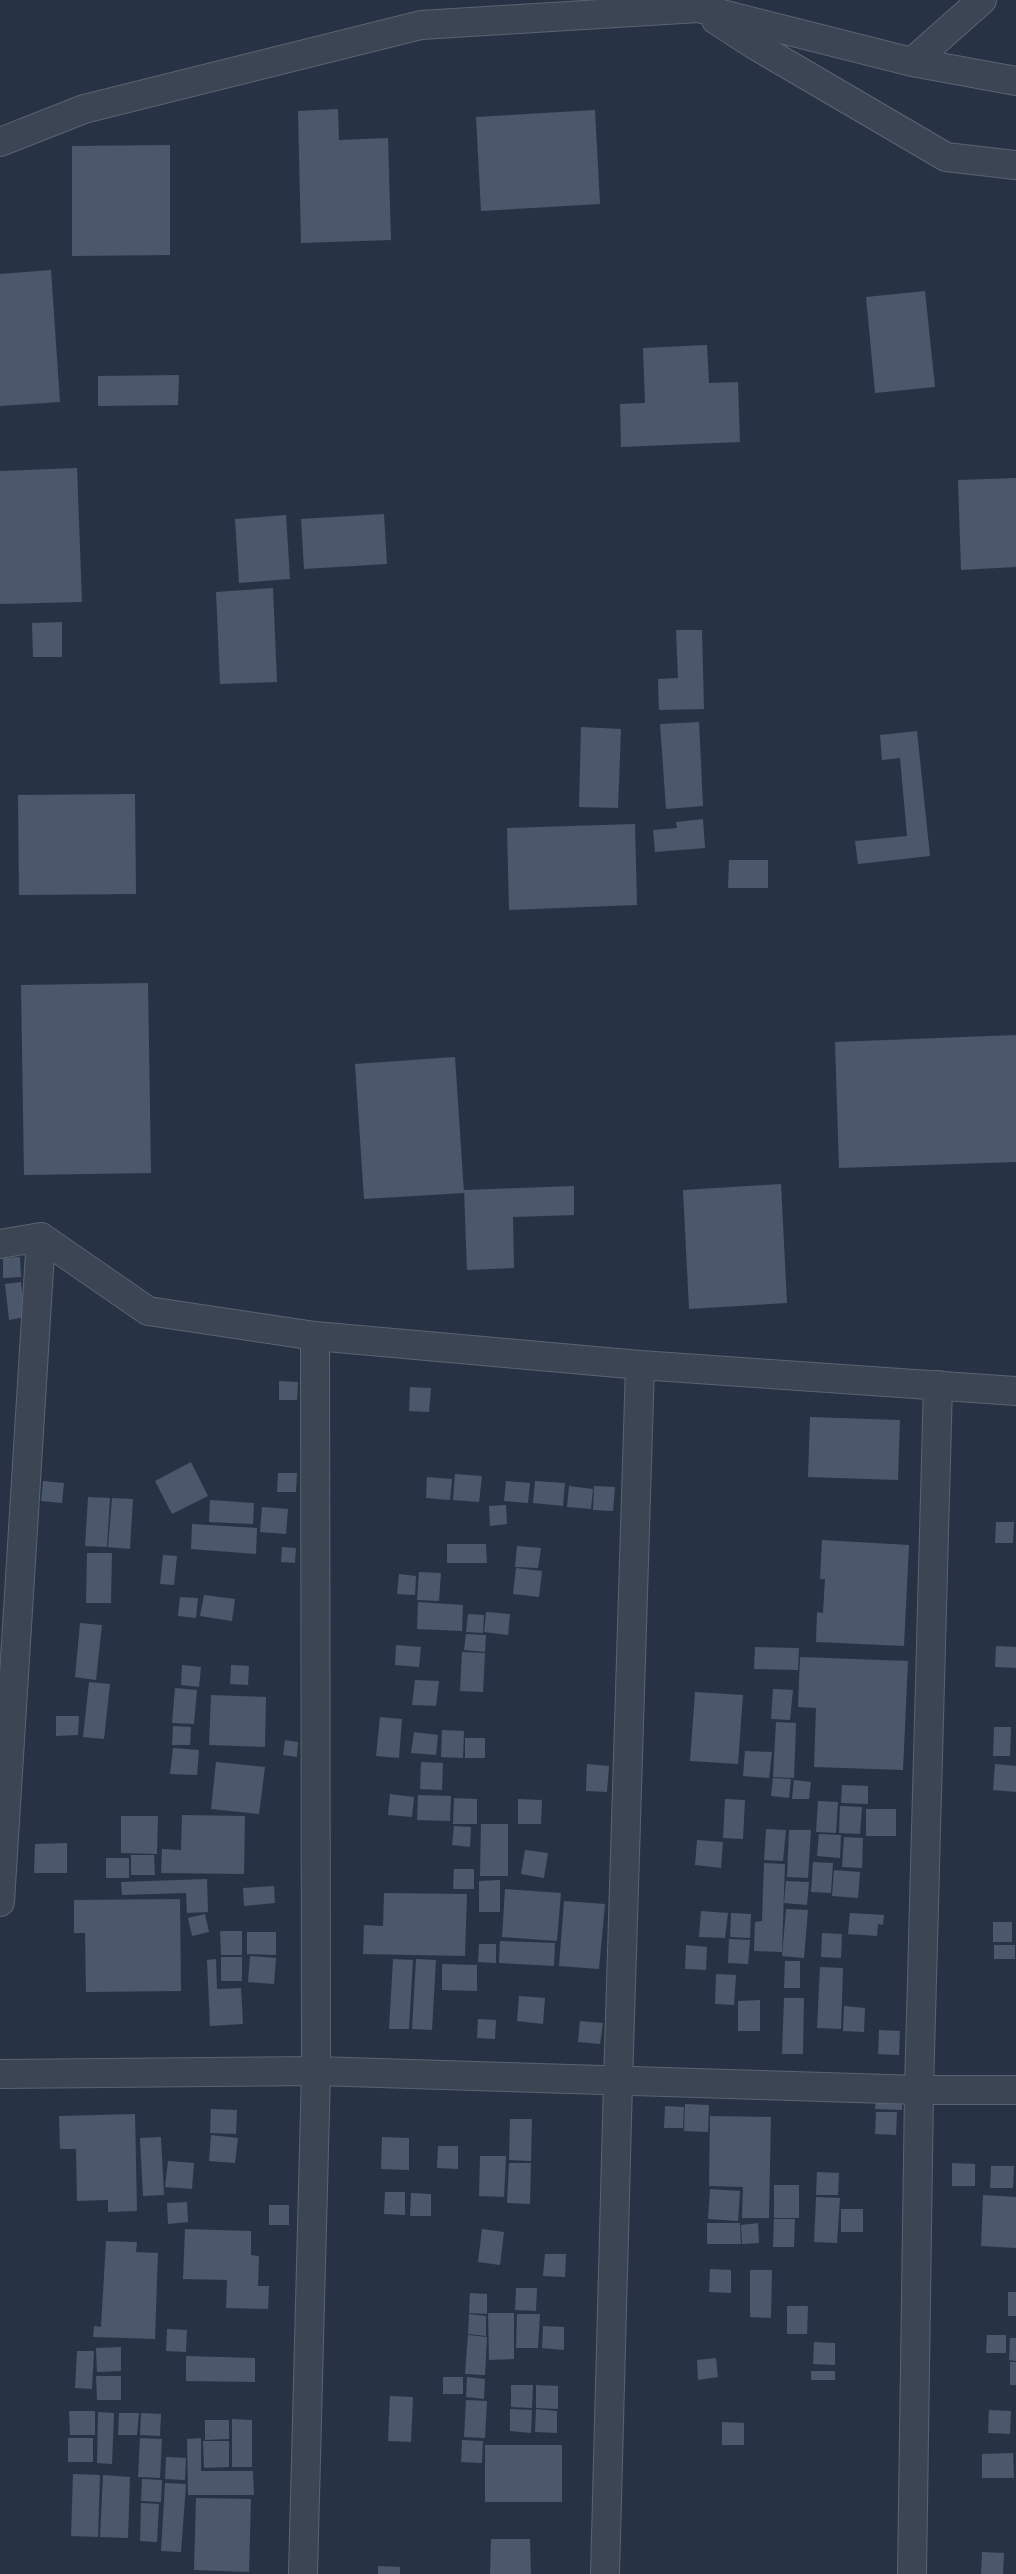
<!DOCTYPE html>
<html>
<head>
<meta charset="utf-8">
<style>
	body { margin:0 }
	canvas { display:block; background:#273344 }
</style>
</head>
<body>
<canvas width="1016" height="2574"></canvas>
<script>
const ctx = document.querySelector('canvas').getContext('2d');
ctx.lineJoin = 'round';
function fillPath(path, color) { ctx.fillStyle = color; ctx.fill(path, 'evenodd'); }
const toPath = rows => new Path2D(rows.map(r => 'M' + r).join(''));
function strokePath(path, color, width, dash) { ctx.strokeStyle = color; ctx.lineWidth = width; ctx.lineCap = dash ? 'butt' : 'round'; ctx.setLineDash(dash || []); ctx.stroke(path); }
const building = toPath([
	[338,109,339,140,388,138,391,240,301,243,298,111],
	[595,110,600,204,481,211,476,117],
	[170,145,170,255,72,256,72,146],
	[51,270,60,402,0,406,0,274],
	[925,291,935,387,875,393,866,297],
	[707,345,709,383,738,382,740,442,621,447,620,404,645,403,643,348],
	[179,375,178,405,98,406,98,376],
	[77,468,82,602,0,604,0,471],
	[1016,478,1016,567,961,570,958,480],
	[384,514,387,564,304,569,301,519],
	[286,515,290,579,239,583,235,519],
	[273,588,277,682,220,684,216,592],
	[62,622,62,657,33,657,32,623],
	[676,630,702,630,704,709,659,710,658,679,678,678],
	[699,722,703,806,666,809,660,724],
	[581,727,621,729,618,808,579,807],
	[917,731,930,856,858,864,855,841,907,836,900,758,882,760,880,735],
	[135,794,136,894,19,895,18,795],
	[703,819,705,848,655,852,653,830,677,828,676,822],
	[635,824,637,905,509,910,507,828],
	[729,860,768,860,768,888,728,888],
	[148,983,151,1173,24,1175,21,985],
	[1016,1035,1016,1162,839,1168,835,1042],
	[455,1057,464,1193,364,1199,355,1064],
	[781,1184,787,1303,689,1309,683,1190],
	[574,1186,574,1215,513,1217,514,1268,467,1270,464,1190],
	[20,1257,21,1277,3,1278,3,1258],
	[21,1282,25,1317,9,1320,5,1284],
	[279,1381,298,1382,297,1400,279,1400],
	[410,1387,431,1388,429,1412,409,1411],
	[810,1417,900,1420,898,1480,808,1477],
	[191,1462,208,1496,172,1514,155,1481],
	[278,1473,297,1473,296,1492,277,1492],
	[455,1474,482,1476,479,1502,453,1500],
	[427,1477,452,1479,450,1500,426,1498],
	[43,1481,64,1483,62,1503,41,1501],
	[506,1481,530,1483,528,1503,504,1501],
	[535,1481,565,1483,563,1506,533,1503],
	[569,1486,593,1489,591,1509,567,1507],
	[594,1486,615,1487,613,1511,593,1510],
	[88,1497,110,1498,107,1547,85,1546],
	[112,1498,133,1499,130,1549,108,1547],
	[210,1500,254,1503,253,1524,209,1522],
	[506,1505,507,1524,490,1526,489,1506],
	[262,1507,288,1509,286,1534,260,1532],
	[996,1522,1014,1522,1013,1543,995,1543],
	[192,1524,257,1528,256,1554,191,1549],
	[822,1540,909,1545,904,1646,816,1642,817,1612,823,1613,825,1579,820,1579],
	[447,1544,486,1544,487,1563,447,1563],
	[517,1546,541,1548,538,1568,515,1567],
	[282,1547,296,1548,295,1563,281,1562],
	[87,1553,112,1553,111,1603,86,1603],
	[163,1555,177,1556,174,1585,160,1584],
	[516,1568,542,1571,539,1597,513,1594],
	[419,1572,441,1573,439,1601,417,1600],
	[399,1574,416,1576,415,1595,397,1594],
	[204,1595,235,1599,232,1621,200,1616],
	[180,1597,198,1598,196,1618,178,1616],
	[418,1602,463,1605,462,1631,417,1629],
	[486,1612,510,1614,508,1635,484,1632],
	[468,1614,484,1615,483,1633,466,1632],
	[80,1623,102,1625,96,1680,75,1677],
	[466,1634,486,1635,485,1652,464,1650],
	[396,1645,421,1647,419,1667,395,1665],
	[996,1646,1016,1647,1016,1668,995,1667],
	[755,1647,799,1648,798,1670,754,1669],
	[462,1652,485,1653,483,1692,460,1691],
	[800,1657,908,1661,903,1770,814,1767,816,1708,798,1707],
	[182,1665,201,1667,199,1687,181,1685],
	[231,1665,249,1666,248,1685,230,1684],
	[415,1680,439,1681,436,1706,412,1705],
	[89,1682,110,1684,104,1739,83,1737],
	[175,1688,197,1690,194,1724,172,1723],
	[773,1689,793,1690,790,1720,771,1719],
	[695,1692,743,1695,738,1764,690,1761],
	[211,1695,266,1697,265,1747,209,1745],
	[56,1716,79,1716,78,1735,56,1736],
	[380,1717,402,1719,399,1758,376,1756],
	[776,1722,796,1723,794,1778,773,1777],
	[173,1726,191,1727,190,1745,172,1745],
	[994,1727,1011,1727,1010,1756,993,1756],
	[442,1730,464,1731,463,1758,441,1757],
	[414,1732,438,1735,436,1755,411,1753],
	[465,1738,485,1738,485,1758,465,1758],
	[285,1740,298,1742,297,1757,283,1755],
	[173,1748,199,1750,197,1775,170,1774],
	[745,1751,772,1752,769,1778,743,1776],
	[216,1762,265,1767,259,1814,211,1809],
	[421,1762,443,1763,442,1790,420,1789],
	[587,1764,609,1766,607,1792,586,1791],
	[995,1764,1016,1766,1016,1792,993,1790],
	[773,1778,791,1779,789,1798,771,1796],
	[794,1780,811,1782,809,1799,792,1799],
	[842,1785,868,1786,868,1804,841,1803],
	[390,1794,414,1797,412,1817,388,1815],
	[418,1795,451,1796,450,1821,417,1820],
	[454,1798,477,1799,477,1824,453,1824],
	[518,1799,542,1800,541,1824,518,1824],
	[725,1799,745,1800,743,1839,723,1838],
	[818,1801,838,1802,836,1833,816,1832],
	[840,1806,862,1807,860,1834,839,1833],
	[866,1809,896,1809,896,1836,866,1836],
	[182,1815,245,1816,244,1874,161,1873,162,1849,181,1850],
	[121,1816,158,1816,157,1854,121,1853],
	[481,1824,508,1824,508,1876,480,1876],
	[454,1826,471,1827,470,1847,452,1845],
	[766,1829,786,1830,783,1861,764,1860],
	[789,1830,811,1830,808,1878,787,1877],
	[819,1834,841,1835,840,1858,817,1856],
	[844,1837,863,1838,862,1868,842,1867],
	[697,1840,723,1842,721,1868,695,1865],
	[67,1843,67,1873,34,1873,35,1844],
	[525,1850,548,1853,544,1878,521,1874],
	[131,1855,154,1855,155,1875,131,1875],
	[106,1858,129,1858,129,1878,106,1878],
	[813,1862,833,1863,831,1893,811,1892],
	[764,1863,785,1864,782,1952,754,1951,755,1922,762,1921],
	[454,1869,474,1869,474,1889,453,1889],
	[834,1870,860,1872,858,1898,832,1896],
	[207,1879,208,1912,187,1913,186,1893,122,1895,121,1882],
	[500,1880,500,1912,479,1912,479,1881],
	[786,1881,809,1882,807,1905,784,1903],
	[274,1886,275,1903,244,1906,243,1888],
	[505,1889,561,1893,557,1941,502,1937],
	[384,1893,467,1894,465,1956,363,1954,364,1925,383,1926],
	[180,1899,181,1991,86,1992,85,1933,74,1933,74,1900],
	[564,1901,605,1904,599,1969,559,1966],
	[786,1909,808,1910,804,1958,782,1956],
	[701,1911,728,1913,725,1938,699,1937],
	[731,1913,751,1914,750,1938,730,1937],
	[850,1913,884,1915,883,1925,878,1924,877,1936,848,1934],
	[205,1914,209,1932,192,1936,188,1918],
	[993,1922,1012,1922,1012,1942,993,1942],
	[220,1931,242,1931,242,1955,221,1955],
	[247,1932,276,1932,276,1955,247,1954],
	[822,1933,842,1934,841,1958,821,1957],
	[729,1939,750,1940,748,1964,728,1963],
	[500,1941,555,1943,554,1966,499,1963],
	[479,1944,496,1944,496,1963,478,1962],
	[686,1945,707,1947,706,1970,685,1969],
	[994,1945,1015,1945,1015,1959,994,1959],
	[250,1956,276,1958,274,1984,248,1982],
	[221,1957,242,1957,242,1981,221,1981],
	[216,1959,217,1989,241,1988,243,2024,210,2026,207,1960],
	[393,1959,413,1960,409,2029,389,2029],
	[416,1959,436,1960,432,2030,412,2029],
	[785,1961,800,1961,800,1988,784,1988],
	[442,1964,477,1965,477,1991,442,1990],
	[820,1967,843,1968,841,2029,817,2028],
	[716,1974,736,1975,734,2005,715,2004],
	[519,1996,545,1998,543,2024,517,2021],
	[784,1998,804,1998,803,2054,782,2054],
	[760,2000,760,2031,738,2031,738,2001],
	[844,2006,865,2008,864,2032,843,2031],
	[478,2019,496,2020,495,2039,477,2038],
	[580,2021,603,2023,600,2044,578,2042],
	[879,2030,900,2031,899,2055,878,2054],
	[876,2099,902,2099,902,2110,875,2109],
	[685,2104,709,2105,708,2132,684,2131],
	[665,2106,684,2107,683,2128,664,2128],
	[211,2109,237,2110,236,2134,210,2133],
	[876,2112,897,2112,896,2135,875,2134],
	[135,2114,137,2211,108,2212,108,2200,77,2201,76,2149,60,2149,59,2116],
	[710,2116,771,2117,769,2218,742,2218,743,2187,709,2186],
	[510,2119,532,2119,531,2161,509,2160],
	[211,2135,238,2138,235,2163,209,2161],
	[161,2137,164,2195,143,2196,140,2138],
	[382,2137,409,2138,409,2170,381,2169],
	[438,2146,458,2146,458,2169,437,2168],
	[480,2156,506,2156,504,2197,479,2196],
	[168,2161,194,2163,192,2189,165,2187],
	[509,2163,531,2163,530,2204,507,2203],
	[952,2163,975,2164,975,2186,952,2186],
	[991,2166,1014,2166,1013,2188,990,2188],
	[817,2172,839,2173,838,2195,816,2195],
	[774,2185,799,2185,799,2218,774,2218],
	[710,2189,740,2191,738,2221,708,2219],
	[385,2192,405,2192,405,2215,384,2214],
	[411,2193,431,2194,431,2216,410,2216],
	[983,2195,1016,2197,1016,2248,981,2246],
	[816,2197,840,2198,837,2243,814,2242],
	[187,2202,188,2222,168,2224,167,2203],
	[269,2205,289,2205,289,2225,269,2225],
	[841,2209,863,2209,863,2232,841,2232],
	[774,2219,795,2219,794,2247,773,2247],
	[707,2223,740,2223,741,2244,707,2244],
	[758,2223,759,2243,742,2244,741,2225],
	[185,2229,251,2231,251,2255,259,2256,258,2286,269,2286,268,2309,226,2308,227,2280,183,2279],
	[482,2229,504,2232,500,2265,478,2262],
	[106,2241,137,2242,136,2252,158,2253,155,2339,93,2337,94,2326,101,2327],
	[545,2254,566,2254,565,2277,543,2276],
	[710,2269,731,2270,731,2293,709,2292],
	[750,2270,772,2270,771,2318,750,2317],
	[516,2288,537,2288,536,2311,515,2310],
	[1008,2292,1016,2292,1016,2316,1008,2316],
	[470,2293,487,2294,487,2314,469,2313],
	[787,2306,808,2306,807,2334,787,2334],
	[488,2313,514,2313,514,2359,489,2360],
	[469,2314,486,2316,486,2336,468,2334],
	[517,2314,540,2314,538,2348,516,2348],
	[543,2326,564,2327,564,2350,542,2348],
	[167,2329,187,2330,186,2352,166,2351],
	[468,2335,487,2337,485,2375,465,2374],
	[987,2335,1006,2335,1006,2353,986,2353],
	[1010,2338,1016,2338,1016,2361,1009,2360],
	[814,2342,835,2343,835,2365,813,2364],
	[121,2347,121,2371,97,2372,96,2348],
	[77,2351,94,2351,92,2389,75,2388],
	[186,2356,255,2358,255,2382,186,2381],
	[716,2358,718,2377,698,2380,697,2360],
	[1010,2362,1016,2362,1016,2385,1010,2385],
	[811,2371,835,2371,835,2380,811,2380],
	[96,2376,121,2376,121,2400,97,2400],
	[443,2377,463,2377,463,2394,443,2394],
	[467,2377,485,2379,484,2399,466,2397],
	[511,2385,533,2385,532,2408,511,2407],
	[536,2385,558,2386,558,2409,536,2408],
	[390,2396,413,2397,411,2442,388,2441],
	[466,2400,487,2401,485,2438,464,2437],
	[510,2409,532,2410,531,2433,510,2431],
	[536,2409,557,2411,557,2433,535,2432],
	[989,2410,1011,2411,1010,2434,988,2433],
	[69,2411,95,2411,95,2435,70,2435],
	[98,2412,114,2413,112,2464,97,2463],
	[119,2413,139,2413,137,2435,118,2435],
	[141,2413,161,2414,160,2436,140,2435],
	[232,2419,252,2420,252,2467,232,2467],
	[205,2420,229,2420,229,2439,205,2440],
	[722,2422,744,2423,744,2445,722,2445],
	[68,2438,93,2438,93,2462,68,2462],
	[140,2438,162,2439,160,2478,138,2477],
	[201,2438,201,2471,253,2471,254,2495,188,2495,187,2439],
	[462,2440,483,2441,482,2463,461,2462],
	[203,2441,229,2441,229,2467,204,2468],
	[485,2445,562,2445,562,2502,485,2502],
	[1013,2453,1014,2478,982,2478,982,2454],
	[166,2457,186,2458,185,2480,165,2479],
	[73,2474,100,2475,98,2537,71,2536],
	[103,2475,130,2477,128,2538,100,2537],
	[142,2479,162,2480,161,2502,141,2501],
	[165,2483,186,2484,181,2552,161,2551],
	[196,2498,251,2499,249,2572,194,2570],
	[141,2503,159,2504,157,2542,140,2541],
	[491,2539,530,2539,531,2574,490,2574],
	[982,2552,1004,2553,1003,2574,981,2574],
	[378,2566,400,2567,400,2574,378,2574]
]);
const minor = toPath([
	[716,20,753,44,946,157,1016,165],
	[912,62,982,0],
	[0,142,84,109,421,25,698,8,912,62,1016,81],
	[0,1244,41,1237,148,1311,315,1336,640,1365,1016,1391],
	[0,1902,41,1237],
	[0,2074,316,2071,919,2090,1016,2090],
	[303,2574,316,2071,315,1336],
	[605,2574,618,2082,640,1365],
	[912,2574,919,2090,938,1385]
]);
fillPath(building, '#4b576a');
strokePath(minor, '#5a6371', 30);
strokePath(minor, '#3c4553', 28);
</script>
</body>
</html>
